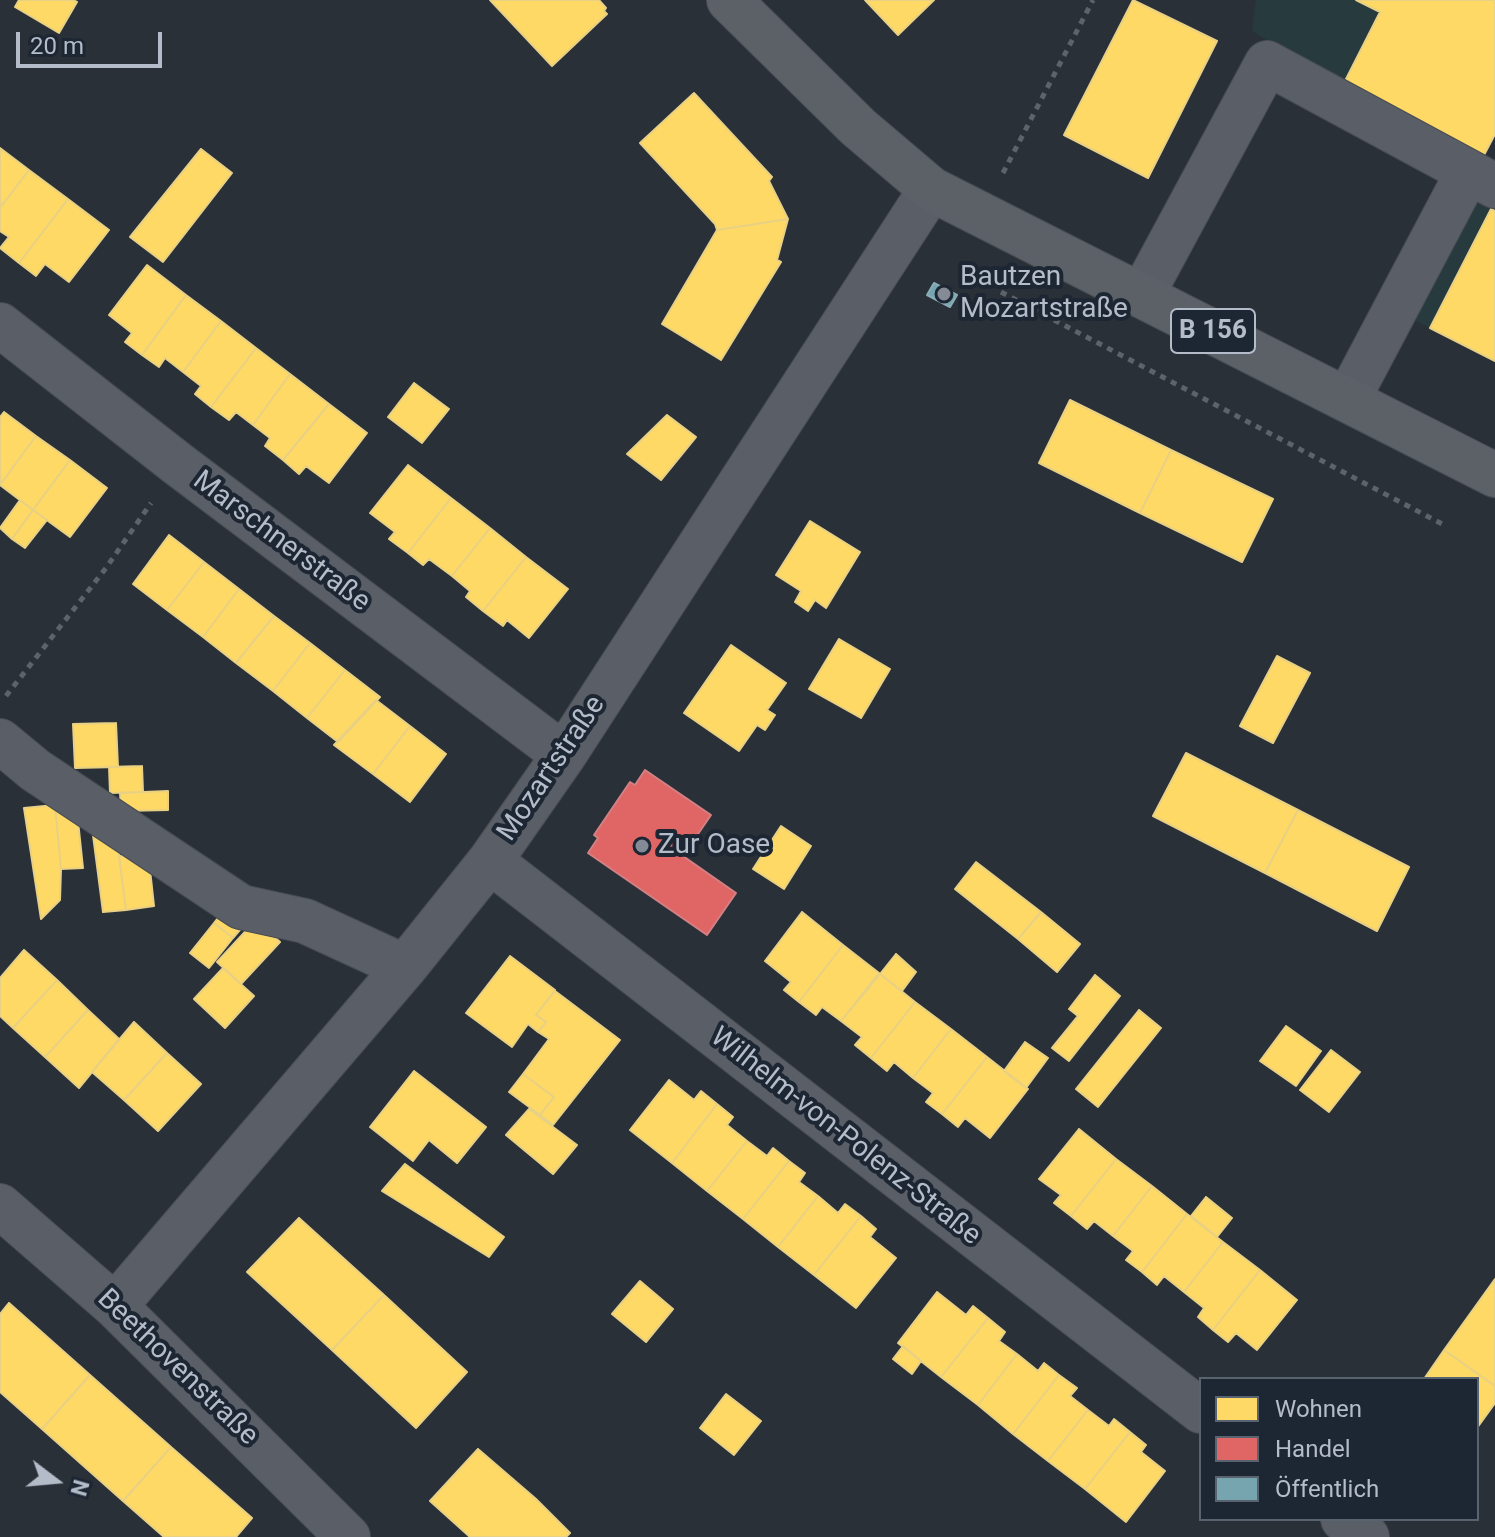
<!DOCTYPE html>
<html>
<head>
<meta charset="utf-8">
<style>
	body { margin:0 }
	#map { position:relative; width:1495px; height:1537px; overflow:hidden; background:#2a3038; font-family:Roboto,sans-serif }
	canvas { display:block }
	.legend { position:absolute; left:1199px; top:1377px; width:280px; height:144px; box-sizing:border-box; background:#1d2633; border:2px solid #59626f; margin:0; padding:10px 14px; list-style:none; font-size:24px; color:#b4bcc9 }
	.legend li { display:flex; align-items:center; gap:16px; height:40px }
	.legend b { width:40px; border:2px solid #59626f }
	.north { position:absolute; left:16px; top:1441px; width:80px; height:80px; -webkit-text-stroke:6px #1d2633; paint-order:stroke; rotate:106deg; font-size:22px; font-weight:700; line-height:32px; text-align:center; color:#b4bcc9 }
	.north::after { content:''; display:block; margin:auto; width:28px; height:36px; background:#b4bcc9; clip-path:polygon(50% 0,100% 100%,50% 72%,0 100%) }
	.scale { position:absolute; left:16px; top:32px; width:146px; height:36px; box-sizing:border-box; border:4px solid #b4bcc9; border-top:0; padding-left:10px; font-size:24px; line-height:28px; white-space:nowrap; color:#b4bcc9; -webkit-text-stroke:6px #1d2633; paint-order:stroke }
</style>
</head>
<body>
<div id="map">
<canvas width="1495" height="1537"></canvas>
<ul class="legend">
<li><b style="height:22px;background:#ffd966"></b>Wohnen</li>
<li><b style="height:22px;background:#e06666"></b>Handel</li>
<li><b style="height:22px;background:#76a5af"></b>Öffentlich</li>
</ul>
<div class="north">N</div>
<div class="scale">20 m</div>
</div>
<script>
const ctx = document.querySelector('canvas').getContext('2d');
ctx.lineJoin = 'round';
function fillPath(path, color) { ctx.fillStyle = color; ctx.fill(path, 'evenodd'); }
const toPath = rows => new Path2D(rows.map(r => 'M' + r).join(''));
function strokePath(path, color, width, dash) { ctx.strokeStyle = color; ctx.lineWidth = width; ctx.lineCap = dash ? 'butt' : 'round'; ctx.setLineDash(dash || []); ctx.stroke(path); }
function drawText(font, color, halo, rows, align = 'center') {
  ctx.font = font + ' Roboto,sans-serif'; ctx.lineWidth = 8; ctx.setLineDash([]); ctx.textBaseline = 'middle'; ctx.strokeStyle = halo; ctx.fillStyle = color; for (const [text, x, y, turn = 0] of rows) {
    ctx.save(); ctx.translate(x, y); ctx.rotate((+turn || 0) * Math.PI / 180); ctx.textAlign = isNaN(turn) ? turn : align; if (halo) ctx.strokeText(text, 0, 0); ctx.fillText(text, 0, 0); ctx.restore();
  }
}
const green = toPath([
	[1256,0,1356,0,1380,12,1343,85,1252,31],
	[1443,176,1495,186,1495,211,1491,209,1430,328,1395,310]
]);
const homes = toPath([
	[19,0,73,0,77,2,59,33,15,7,19,0],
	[490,0,599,0,606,8,604,11,607,14,552,66,490,0],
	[865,0,934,0,898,35,865,0],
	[1133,0,1217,41,1148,178,1064,135,1133,0],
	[1356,0,1495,0,1495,134,1483,157,1343,85,1380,12,1356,0],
	[694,93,772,177,769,181,788,219,717,230,715,224,640,143,694,93],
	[0,148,29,170,0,208,0,148],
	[201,149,232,173,163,262,130,237,201,149],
	[29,170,68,199,19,263,0,248,9,237,0,231,0,208,29,170],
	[68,199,109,230,69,282,45,264,36,276,19,263,68,199],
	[1491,209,1495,211,1495,361,1430,328,1491,209],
	[788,219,777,260,781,262,721,360,662,324,717,230,788,219],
	[147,265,186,295,142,355,125,342,132,333,109,315,147,265],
	[186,295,221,321,183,372,165,358,159,367,142,355,186,295],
	[221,321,256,348,211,407,195,394,201,386,183,372,221,321],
	[256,348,290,374,253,425,236,412,229,420,211,407,256,348],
	[290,374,329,404,283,460,265,446,270,438,253,425,290,374],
	[414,383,449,409,422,443,388,417,414,383],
	[1070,400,1171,450,1140,513,1039,463,1070,400],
	[329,404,367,433,329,483,306,466,299,474,283,460,329,404],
	[4,412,36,436,0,485,0,417,4,412],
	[667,415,696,437,661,480,627,454,667,415],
	[36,436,70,460,33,510,0,485,36,436],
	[1171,450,1273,499,1242,562,1140,513,1171,450],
	[70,460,107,488,70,537,33,510,70,460],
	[408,465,451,498,408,553,389,539,395,532,370,513,408,465],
	[451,498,490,528,452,576,429,559,423,565,408,553,451,498],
	[20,500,33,510,12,539,0,528,20,500],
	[33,510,47,520,25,548,12,539,33,510],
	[810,521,860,552,826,608,815,600,808,611,795,602,801,591,776,575,810,521],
	[490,528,526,557,483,611,466,597,470,591,452,576,490,528],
	[169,535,204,562,167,610,133,584,169,535],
	[526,557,568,589,529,638,507,620,503,626,483,611,526,557],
	[204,562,239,589,203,637,167,610,204,562],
	[239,589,274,616,236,663,203,637,239,589],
	[274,616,310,643,273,691,236,663,274,616],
	[839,639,890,669,861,718,809,689,839,639],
	[310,643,345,670,307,718,273,691,310,643],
	[731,645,786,683,767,710,775,715,765,730,757,725,739,751,684,713,731,645],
	[1277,656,1310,673,1273,743,1240,726,1277,656],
	[345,670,380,697,338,742,307,718,345,670],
	[376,700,410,726,373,774,334,745,376,700],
	[116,723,118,767,75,768,73,724,116,723],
	[410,726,446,754,410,802,373,774,410,726],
	[1186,753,1298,810,1265,873,1153,816,1186,753],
	[142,766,143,792,110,793,109,767,142,766],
	[168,791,168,810,121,811,120,793,168,791],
	[76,802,83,868,61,869,55,805,76,802],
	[55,805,61,869,60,900,41,919,24,808,55,805],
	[1298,810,1409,867,1377,931,1265,873,1298,810],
	[781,826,811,846,784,889,753,869,781,826],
	[116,832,126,910,103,912,93,835,116,832],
	[148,851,154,906,126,910,119,856,148,851],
	[976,862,1041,912,1018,939,955,889,976,862],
	[224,910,244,925,233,938,214,923,224,910],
	[802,912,843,945,799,1002,784,990,791,982,765,961,802,912],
	[1041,912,1080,944,1057,972,1018,939,1041,912],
	[256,920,280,942,241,984,217,962,256,920],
	[214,923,233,938,209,968,190,953,214,923],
	[843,945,879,973,841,1021,822,1007,816,1015,799,1002,843,945],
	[24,950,57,980,13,1028,0,1016,0,978,24,950],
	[896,954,916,972,902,991,880,974,896,954],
	[510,956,555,990,536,1015,546,1022,538,1032,528,1024,512,1047,466,1013,510,956],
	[223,968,254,996,225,1028,194,999,223,968],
	[880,974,915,1002,871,1058,855,1045,862,1037,841,1021,880,974],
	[1095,975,1120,996,1069,1061,1052,1048,1078,1016,1069,1009,1095,975],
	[57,980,88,1010,45,1057,13,1028,57,980],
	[555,991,620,1040,553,1125,540,1115,554,1097,523,1074,549,1039,538,1032,546,1022,536,1015,555,991],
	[915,1002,951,1029,913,1078,894,1062,887,1071,871,1058,915,1002],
	[88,1010,119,1039,79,1088,45,1057,88,1010],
	[1139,1010,1161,1028,1098,1107,1076,1089,1139,1010],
	[134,1022,167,1053,124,1100,92,1072,134,1022],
	[1286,1026,1321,1051,1296,1086,1260,1061,1286,1026],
	[951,1029,987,1057,942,1114,926,1102,933,1093,913,1078,951,1029],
	[1025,1042,1048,1058,1026,1088,1004,1071,1025,1042],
	[1331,1050,1360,1072,1329,1112,1300,1090,1331,1050],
	[167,1053,201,1084,158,1131,124,1100,167,1053],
	[987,1057,1028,1089,990,1138,965,1118,958,1127,942,1114,987,1057],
	[414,1071,486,1127,457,1163,429,1140,413,1161,370,1127,414,1071],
	[523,1074,554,1097,540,1115,509,1092,523,1074],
	[669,1080,694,1100,701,1091,717,1104,672,1163,630,1130,669,1080],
	[717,1104,733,1117,727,1125,747,1141,707,1191,672,1163,717,1104],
	[529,1109,577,1145,553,1174,506,1135,529,1109],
	[1079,1129,1116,1159,1071,1216,1054,1203,1061,1195,1039,1179,1079,1129],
	[747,1141,767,1156,773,1148,789,1161,743,1219,707,1191,747,1141],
	[1116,1159,1152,1186,1113,1236,1094,1221,1087,1229,1071,1216,1116,1159],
	[789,1161,805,1173,799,1182,818,1196,778,1247,743,1219,789,1161],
	[405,1164,504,1237,489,1257,382,1191,405,1164],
	[1152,1186,1187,1214,1142,1272,1126,1260,1133,1251,1113,1236,1152,1186],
	[818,1196,838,1213,845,1204,861,1216,814,1275,778,1247,818,1196],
	[1206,1197,1232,1218,1217,1237,1191,1216,1206,1197],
	[1187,1214,1223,1242,1184,1292,1164,1276,1157,1285,1142,1272,1187,1214],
	[861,1216,876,1229,870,1237,896,1258,856,1308,814,1275,861,1216],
	[299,1218,384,1295,332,1350,247,1272,299,1218],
	[1223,1242,1260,1270,1213,1330,1198,1317,1204,1308,1184,1292,1223,1242],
	[1260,1270,1297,1300,1257,1350,1236,1333,1228,1342,1213,1330,1260,1270],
	[1495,1279,1495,1386,1444,1350,1495,1279],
	[640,1281,673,1309,646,1342,612,1314,640,1281],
	[937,1292,966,1315,973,1306,988,1318,941,1377,898,1343,937,1292],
	[384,1295,467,1372,416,1428,332,1350,384,1295],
	[9,1303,90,1375,42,1429,0,1392,0,1314,9,1303],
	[988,1318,1005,1332,999,1341,1017,1354,978,1405,941,1377,988,1318],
	[903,1346,921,1361,912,1374,893,1359,903,1346],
	[1444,1350,1495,1386,1495,1403,1477,1428,1477,1379,1424,1379,1444,1350],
	[1017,1354,1038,1371,1044,1363,1059,1375,1013,1434,978,1405,1017,1354],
	[90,1375,171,1447,123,1501,42,1429,90,1375],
	[1059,1375,1077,1388,1070,1396,1088,1410,1048,1461,1013,1434,1059,1375],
	[726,1394,761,1421,734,1455,700,1428,726,1394],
	[1088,1410,1109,1426,1114,1419,1130,1432,1085,1489,1048,1461,1088,1410],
	[1130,1432,1146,1445,1141,1452,1165,1471,1126,1522,1085,1489,1130,1432],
	[171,1447,252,1518,236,1537,164,1537,123,1501,171,1447],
	[478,1449,536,1499,570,1533,566,1537,470,1537,430,1501,478,1449]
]);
const shops = toPath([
	[645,770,711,815,683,856,736,893,707,935,588,853,598,838,594,835,630,782,635,785,645,770]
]);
const public = toPath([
	[934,283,957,295,950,307,927,295,934,283]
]);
const path = toPath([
	[1003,173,1093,0],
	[1001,292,1444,525],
	[6,696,106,568,151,503]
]);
const minor = toPath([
	[1142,295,1267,63,1495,186],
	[0,325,178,464,564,755],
	[1348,399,1468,172],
	[0,741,35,770,241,907,305,921,405,967],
	[490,861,1201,1411],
	[0,1206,115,1306,348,1537],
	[115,1306,405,967,490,861,564,755,931,189],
	[1343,1519,1367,1537]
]);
const major = toPath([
	[729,0,858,127,931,189,1495,475]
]);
const markers = [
	[944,294,8,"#848b96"],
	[642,846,8,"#848b96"]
];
const shields = [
	[1213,331,84]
];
const shieldNames = [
	["B 156",1213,331]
];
const poiNames = [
	["Bautzen",960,278],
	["Mozartstraße",960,310],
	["Zur Oase",658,846]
];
const streetNames = [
	["Marschnerstraße",281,542,37],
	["Mozartstraße",552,769,-56],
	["Wilhelm-von-Polenz-Straße",845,1137,38],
	["Beethovenstraße",177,1368,44]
];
fillPath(green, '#273a3e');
fillPath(homes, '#ffd966');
strokePath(homes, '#e8d084', 2);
fillPath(shops, '#e06666');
strokePath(shops, '#d38084', 2);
fillPath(public, '#76a5af');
strokePath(public, '#89acb7', 2);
strokePath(minor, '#484c53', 46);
strokePath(major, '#484c55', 46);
strokePath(path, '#5d636a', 5, [6, 6]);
strokePath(minor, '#5a5e66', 44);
strokePath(major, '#5c6168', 44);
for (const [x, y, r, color] of markers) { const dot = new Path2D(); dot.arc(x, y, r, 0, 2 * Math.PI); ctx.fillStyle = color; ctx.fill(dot); strokePath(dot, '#1d2633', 3); }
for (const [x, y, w] of shields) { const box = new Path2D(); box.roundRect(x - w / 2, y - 22, w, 44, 6); ctx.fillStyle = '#1d2633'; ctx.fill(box); strokePath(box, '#b4bcc9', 2); }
drawText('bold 26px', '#b4bcc9', null, shieldNames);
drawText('28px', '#b4bcc9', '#1d2633', poiNames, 'left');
drawText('28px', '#b4bcc9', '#1d2633', streetNames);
</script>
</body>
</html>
